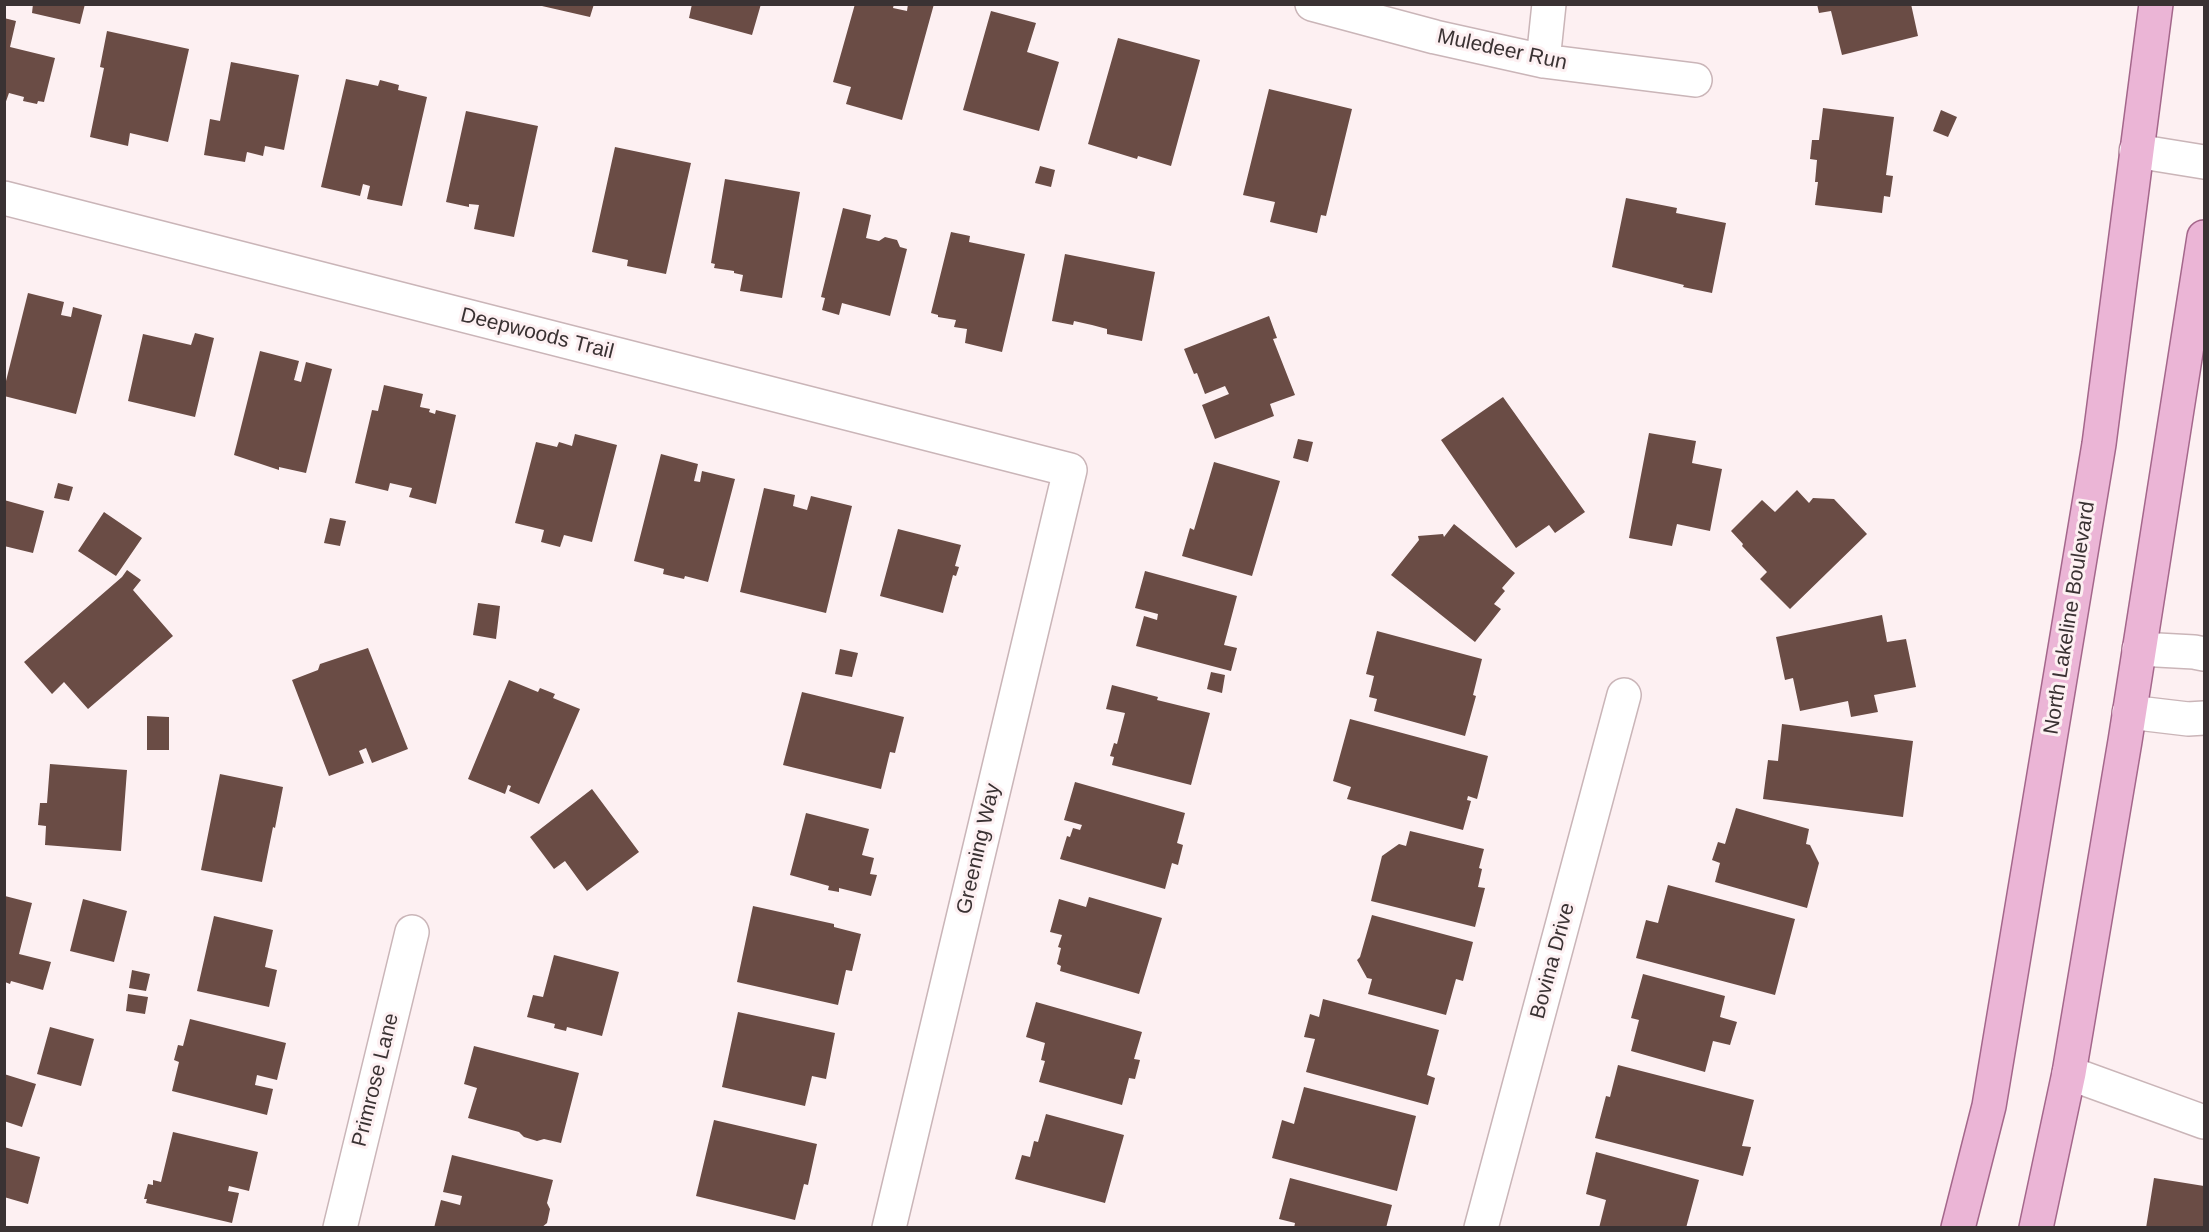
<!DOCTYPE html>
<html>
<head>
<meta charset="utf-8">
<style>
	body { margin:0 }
	#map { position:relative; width:2209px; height:1232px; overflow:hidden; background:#fdf0f2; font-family:Arial,sans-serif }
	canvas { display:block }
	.frame { position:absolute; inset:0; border:6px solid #3a3233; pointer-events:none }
</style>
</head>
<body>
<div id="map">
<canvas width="2209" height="1232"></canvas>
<div class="frame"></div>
</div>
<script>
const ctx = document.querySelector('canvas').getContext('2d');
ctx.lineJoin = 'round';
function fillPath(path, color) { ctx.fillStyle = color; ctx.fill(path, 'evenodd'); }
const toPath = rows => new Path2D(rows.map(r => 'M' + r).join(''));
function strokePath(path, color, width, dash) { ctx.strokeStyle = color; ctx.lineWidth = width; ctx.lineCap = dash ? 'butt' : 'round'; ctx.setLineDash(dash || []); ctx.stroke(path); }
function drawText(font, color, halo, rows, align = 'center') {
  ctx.font = font + ' Arial,sans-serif'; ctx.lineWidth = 6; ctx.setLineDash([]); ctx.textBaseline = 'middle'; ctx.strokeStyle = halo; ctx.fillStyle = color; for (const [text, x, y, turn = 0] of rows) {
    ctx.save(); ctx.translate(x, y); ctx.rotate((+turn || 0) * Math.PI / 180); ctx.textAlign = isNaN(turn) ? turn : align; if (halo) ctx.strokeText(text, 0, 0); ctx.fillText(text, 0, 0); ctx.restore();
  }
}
const building = toPath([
	[33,4,85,4,80,24,32,13],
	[543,4,594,4,590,17,542,6],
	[692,4,761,4,752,35,689,18],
	[855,4,894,4,893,8,907,11,908,4,934,4,902,120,846,104,851,87,833,82],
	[1817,4,1911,4,1918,36,1842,55,1831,11,1819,13],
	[991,11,1036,23,1027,52,1059,62,1039,131,963,110],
	[4,18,16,21,10,47,55,58,44,102,38,101,37,104,23,101,24,97,9,93,4,107],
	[107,31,189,49,168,142,130,133,128,146,90,137,104,68,100,67],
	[1118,38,1200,60,1171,166,1138,156,1137,159,1088,144],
	[231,62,299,75,284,150,265,146,263,156,247,152,245,162,204,155,210,119,220,121],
	[346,79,378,86,380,80,399,85,398,90,427,97,402,206,367,199,370,186,363,184,360,196,321,187],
	[1269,89,1352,109,1326,216,1321,215,1317,233,1270,222,1275,202,1243,195],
	[1823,108,1894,117,1886,175,1893,176,1890,197,1884,196,1882,213,1815,205,1818,182,1815,182,1817,160,1810,159,1812,140,1819,140],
	[1941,110,1957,117,1948,137,1933,131],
	[466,111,538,126,514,237,474,229,479,205,469,204,469,207,446,202],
	[615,147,691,163,666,274,627,266,628,260,592,252],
	[1040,166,1055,170,1051,187,1035,183],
	[725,179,800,192,782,298,740,291,743,275,734,273,734,271,714,268,715,264,711,263],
	[1626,198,1677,208,1676,213,1726,223,1712,293,1683,287,1684,285,1612,267],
	[843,208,871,215,866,238,879,241,885,237,897,240,900,247,907,249,890,316,842,303,839,315,822,310,825,298,821,297],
	[951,232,970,236,969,242,1025,254,1002,352,965,343,967,329,954,327,956,320,938,317,938,315,931,313],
	[1065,254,1155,272,1142,341,1107,334,1107,329,1092,325,1074,321,1073,325,1052,321],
	[28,293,64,302,61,315,71,317,73,307,102,315,76,414,4,396,4,389],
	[1269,316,1277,338,1273,339,1295,395,1270,404,1274,416,1215,439,1202,405,1229,394,1225,386,1205,394,1197,373,1194,374,1184,349],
	[195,333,214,338,195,417,128,401,143,334,191,345],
	[260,351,299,361,294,380,301,382,306,362,332,369,306,473,279,467,279,470,234,455],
	[384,385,423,394,420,407,430,409,429,412,435,414,436,410,456,415,436,504,409,497,412,488,390,483,388,491,355,483,372,410,378,411],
	[1503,397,1585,512,1555,533,1549,525,1516,548,1441,440],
	[1649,433,1696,441,1692,463,1722,469,1710,531,1677,524,1672,546,1629,538],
	[575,434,617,445,592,542,564,535,560,547,541,542,544,530,515,523,536,442,557,447,559,442,572,446],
	[1298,439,1313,442,1308,462,1293,458],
	[661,454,698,464,694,481,700,482,702,471,735,479,708,582,685,576,684,579,663,574,664,569,634,561],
	[1214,462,1280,481,1252,576,1182,556,1190,528,1194,530],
	[58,483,73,487,69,501,54,498],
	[764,488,795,495,793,506,807,510,811,496,852,506,826,613,740,592],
	[1797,490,1809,503,1813,498,1834,499,1867,534,1790,609,1760,579,1767,572,1742,546,1743,544,1731,531,1762,500,1775,512],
	[4,500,44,511,33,553,4,546],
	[104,512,142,538,116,576,78,551],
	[330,518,346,521,340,546,324,543],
	[1454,524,1515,573,1502,588,1505,591,1494,604,1501,609,1475,642,1391,575,1419,540,1418,536,1443,534,1444,537],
	[898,529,961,545,955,566,959,567,956,576,953,575,943,613,880,596],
	[127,570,141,580,133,590,173,636,88,709,64,682,52,694,24,662,122,577],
	[1145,571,1237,596,1224,645,1237,648,1231,671,1136,646,1144,616,1157,620,1158,614,1135,608],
	[478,603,500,606,496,639,473,635],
	[1882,615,1887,642,1906,639,1916,687,1874,695,1878,712,1851,717,1848,701,1800,711,1793,678,1785,680,1776,637],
	[1377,631,1482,659,1473,695,1476,696,1465,736,1374,711,1377,699,1369,697,1374,676,1366,674],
	[368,648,408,749,372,763,366,748,359,751,364,763,329,776,292,680,318,670,320,664],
	[840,649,858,653,852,677,835,674],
	[1211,672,1225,675,1222,693,1207,689],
	[509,680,538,692,540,688,555,694,553,698,580,709,539,804,509,791,511,786,508,785,505,794,468,779],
	[1112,685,1158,697,1157,700,1210,713,1191,785,1112,765,1114,757,1110,756,1114,743,1117,744,1125,713,1106,709],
	[802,692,904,717,895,753,890,752,881,789,783,765],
	[147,716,169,717,169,750,147,750],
	[1350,719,1488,756,1477,799,1468,796,1467,800,1471,801,1463,830,1347,799,1351,787,1333,781],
	[1782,724,1913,741,1903,817,1763,799,1768,760,1778,761],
	[50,764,127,770,121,851,45,845,46,826,38,825,40,803,47,803],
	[220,774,283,787,275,828,273,827,262,882,201,870],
	[1075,782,1185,813,1177,843,1183,845,1178,865,1172,863,1165,889,1060,859,1067,836,1070,837,1073,828,1080,830,1082,825,1064,820],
	[592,789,639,852,587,891,565,861,554,869,530,837],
	[1736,808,1809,829,1806,844,1810,845,1819,863,1807,908,1715,882,1720,863,1712,860,1718,842,1725,844],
	[806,813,869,829,862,855,874,858,870,874,877,875,871,896,839,888,839,892,828,890,829,886,790,875],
	[1410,831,1484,849,1479,868,1482,869,1478,887,1485,888,1475,927,1371,901,1382,856,1399,844,1406,846],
	[1668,885,1795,919,1775,995,1636,958,1646,920,1658,923],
	[5,896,32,903,19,954,51,962,43,990,11,981,10,984,5,982],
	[1089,897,1162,918,1139,994,1060,971,1061,966,1057,964,1061,948,1058,947,1062,935,1050,932,1059,899,1086,907],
	[83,899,127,911,114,962,70,951],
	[753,906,834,924,834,927,861,934,852,971,846,970,838,1005,737,982],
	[1372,915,1473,942,1463,981,1456,979,1446,1015,1368,994,1372,979,1367,978,1357,960,1360,957],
	[214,916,273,930,265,967,277,970,269,1007,197,991],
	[554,955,619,972,602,1036,567,1027,566,1031,554,1028,555,1024,527,1017,533,995,543,997],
	[132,970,150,974,146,991,129,988],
	[1643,974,1725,996,1720,1017,1737,1022,1730,1045,1713,1041,1705,1072,1631,1051,1639,1020,1631,1018],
	[128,994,148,997,145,1014,126,1011],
	[1323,999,1439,1030,1427,1075,1435,1078,1428,1105,1306,1072,1315,1039,1304,1037,1310,1014,1319,1017],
	[1036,1002,1142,1032,1134,1059,1140,1060,1135,1079,1129,1078,1122,1105,1039,1082,1045,1061,1041,1060,1045,1043,1026,1037],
	[738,1012,835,1033,826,1079,812,1076,805,1106,722,1087],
	[190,1019,286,1043,277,1080,257,1075,255,1085,273,1089,267,1115,172,1091,179,1062,174,1060,178,1045,183,1046],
	[50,1027,94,1039,81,1086,37,1074],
	[474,1046,579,1073,561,1143,544,1139,537,1141,524,1137,519,1132,468,1118,477,1088,464,1084],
	[1618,1065,1754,1100,1742,1146,1751,1147,1743,1176,1595,1138,1606,1096,1610,1097],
	[4,1074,36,1084,22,1127,4,1121],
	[1304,1087,1416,1116,1397,1191,1272,1158,1282,1120,1294,1124],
	[1046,1114,1124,1135,1105,1203,1015,1179,1022,1155,1030,1157,1034,1141,1038,1142],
	[714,1120,817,1144,808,1185,804,1184,795,1220,696,1196],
	[173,1132,258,1152,249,1191,229,1186,228,1191,239,1193,232,1223,146,1203,147,1199,144,1199,148,1184,153,1185,153,1180,161,1182],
	[4,1147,40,1157,28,1204,4,1197],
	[1596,1152,1699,1180,1686,1228,1599,1228,1606,1200,1586,1194],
	[452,1155,553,1180,547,1203,550,1209,547,1223,541,1228,434,1228,441,1200,460,1205,462,1196,443,1192],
	[1290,1178,1392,1205,1386,1228,1294,1228,1295,1223,1279,1219],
	[2154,1178,2204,1186,2204,1228,2146,1228]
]);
const minor = toPath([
	[1312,4,1435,37,1543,61,1695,80],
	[1543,61,1549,4],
	[2136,151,2204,162],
	[4,198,1070,470,889,1228],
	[2139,649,2194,652,2204,654],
	[2129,712,2188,719,2204,718],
	[2069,1073,2204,1122],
	[340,1228,412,932],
	[1481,1228,1624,695]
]);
const major = toPath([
	[1958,1228,1989,1106,2099,444,2156,4],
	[2036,1228,2069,1073,2125,741,2204,237]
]);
const streetNames = [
	["Muledeer Run",1502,50,12],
	["Deepwoods Trail",537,334,14],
	["North Lakeline Boulevard",2070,618,-81],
	["Greening Way",979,849,-77],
	["Bovina Drive",1553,961,-75],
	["Primrose Lane",376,1080,-76]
];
fillPath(building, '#6a4c45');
strokePath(minor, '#cab5b8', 36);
strokePath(major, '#a4678b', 36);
strokePath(minor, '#fff', 33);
strokePath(major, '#ebb5d6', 33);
drawText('21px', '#3a3233', '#fdf0f2', streetNames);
</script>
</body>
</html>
